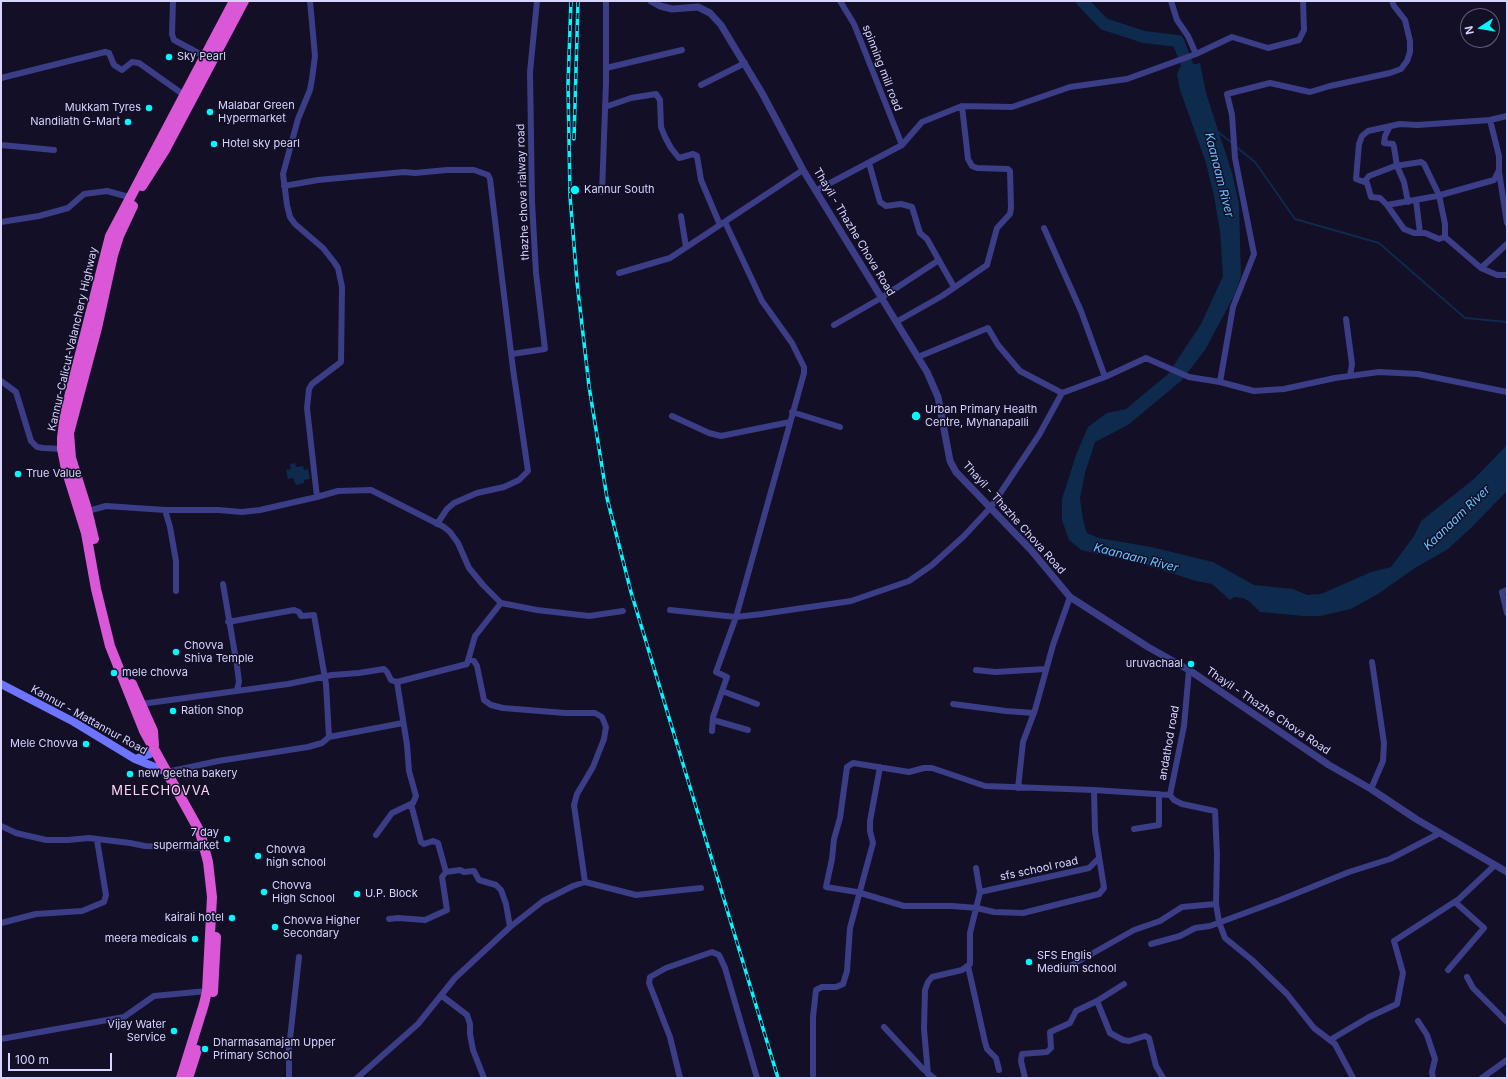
<!DOCTYPE html>
<html>
<head>
<meta charset="utf-8">
<style>
	body { margin:0 }
	#map { position:relative; width:1508px; height:1079px; overflow:hidden; background:#120f27; font-family:Inter,sans-serif }
	canvas { display:block }
	.frame { position:absolute; inset:0; border:2px solid #d7d5ff; pointer-events:none }
	.north { position:absolute; left:1460px; top:8px; width:40px; height:40px; box-sizing:border-box; background:#120f27; border:1px solid #615e7d; border-radius:50%; rotate:258deg; font-size:11px; font-weight:700; line-height:16px; text-align:center; color:#d7d5ff }
	.north::after { content:''; display:block; margin:auto; width:14px; height:18px; background:#02f8ff; clip-path:polygon(50% 0,100% 100%,50% 72%,0 100%) }
	.scale { position:absolute; left:8px; top:1053px; width:104px; height:18px; box-sizing:border-box; border:2px solid #d7d5ff; border-top:0; padding-left:5px; font-size:12px; line-height:14px; white-space:nowrap; color:#d7d5ff; -webkit-text-stroke:3px #120f27; paint-order:stroke }
</style>
</head>
<body>
<div id="map">
<canvas width="1508" height="1079"></canvas>
<div class="frame"></div>
<div class="north">N</div>
<div class="scale">100 m</div>
</div>
<script>
const ctx = document.querySelector('canvas').getContext('2d');
ctx.lineJoin = 'round';
function fillPath(path, color) { ctx.fillStyle = color; ctx.fill(path, 'evenodd'); }
const toPath = rows => new Path2D(rows.map(r => 'M' + r).join(''));
function strokePath(path, color, width, dash) { ctx.strokeStyle = color; ctx.lineWidth = width; ctx.lineCap = dash ? 'butt' : 'round'; ctx.setLineDash(dash || []); ctx.stroke(path); }
function drawText(font, color, halo, rows, align = 'center') {
  ctx.font = font + ' Inter,sans-serif'; ctx.lineWidth = 3; ctx.setLineDash([]); ctx.textBaseline = 'middle'; ctx.strokeStyle = halo; ctx.fillStyle = color; for (const [text, x, y, turn = 0] of rows) {
    ctx.save(); ctx.translate(x, y); ctx.rotate((+turn || 0) * Math.PI / 180); ctx.textAlign = isNaN(turn) ? turn : align; if (halo) ctx.strokeText(text, 0, 0); ctx.fillText(text, 0, 0); ctx.restore();
  }
}
const water = toPath([
	[1200,63,1206,93,1232,173,1239,204,1241,276,1234,296,1205,350,1181,381,1128,425,1095,442,1085,473,1080,498,1083,520,1087,533,1099,538,1151,547,1213,562,1254,585,1293,589,1307,595,1321,594,1371,572,1391,567,1414,536,1421,521,1475,478,1507,445,1507,490,1505,493,1472,527,1448,549,1415,568,1378,594,1351,609,1320,616,1303,616,1260,612,1250,602,1243,598,1234,597,1230,600,1212,584,1196,581,1146,565,1081,550,1069,540,1062,520,1062,499,1076,455,1088,427,1107,413,1126,409,1168,374,1201,324,1223,276,1220,231,1214,196,1206,163,1180,90,1177,74,1180,67],
	[295,463,296,467,303,466,304,470,308,469,310,479,304,480,304,483,296,485,293,478,288,479,286,470,291,469,290,464]
]);
const stream = toPath([
	[1217,131,1232,143],
	[1235,146,1255,162,1295,219,1379,243,1465,318,1507,322]
]);
const river = toPath([
	[1082,1,1104,24,1144,37,1178,41,1193,80]
]);
const minor = toPath([
	[173,1,172,34,174,40,204,56],
	[840,1,854,24,902,145],
	[1171,1,1177,20,1188,36,1196,54],
	[606,68,682,50],
	[1,78,105,52,109,53,114,65,122,70,132,62,139,63,184,95],
	[701,85,745,63],
	[605,107,631,98,656,94,660,100,661,127,665,137,671,148,679,158,693,154,697,156,701,180,720,225],
	[1490,120,1499,156,1499,170,1494,180,1437,196,1387,205,1380,198,1371,197,1367,183,1356,179,1359,144,1362,136,1368,131,1400,124,1417,125,1490,120,1507,116],
	[1390,126,1385,136,1384,143,1393,144,1394,147,1397,166,1404,182,1408,202],
	[1,145,54,150],
	[869,163,880,202,886,206,901,204,912,207,920,233,927,239,954,287],
	[1499,172,1507,223],
	[1365,181,1369,176,1395,166,1421,162,1424,164,1439,195,1445,224,1445,237,1439,239,1425,233,1414,233,1404,229,1387,205],
	[284,186,318,180,404,172,415,173,447,170,474,170,488,175,490,179,513,369,528,471,519,480,504,487,477,493,454,503,447,509,437,524],
	[817,190,902,145,922,122,962,106,1012,107,1070,87,1127,79,1196,54,1232,37,1268,48,1299,40,1304,30,1303,1],
	[602,192,606,83,606,1],
	[1416,200,1420,233],
	[681,216,686,247],
	[1,222,39,216,68,208,84,194,107,191,129,197],
	[1044,228,1081,311,1105,377],
	[1445,237,1481,268,1497,275,1507,275],
	[1481,268,1507,244],
	[619,273,670,258,803,170],
	[1346,319,1352,364,1350,376],
	[896,322,942,296,987,265,997,228,1010,214,1011,208,1010,171,1008,169,977,168,972,166,968,159,962,106],
	[834,325,881,298,939,260],
	[512,354,545,349,536,273,532,202,530,72,537,1],
	[918,357,988,328,998,345,1020,371,1062,393],
	[1,381,16,392,31,441,37,447,43,448,62,449],
	[1220,382,1233,307,1254,254,1235,158,1232,115,1227,94,1270,83,1310,92,1330,86,1390,73,1401,69,1407,61,1410,52,1410,41,1405,20,1394,6,1392,1],
	[792,412,840,427],
	[672,416,709,433,721,436,790,422],
	[165,510,170,527,176,561,176,591],
	[88,511,106,506,165,510,218,510,242,512,260,510,317,497,307,408,309,389,312,384,341,362,342,287,338,268,334,262,323,248,295,224,290,217,287,205,283,174,298,119,310,90,312,79,315,56,310,1],
	[223,584,237,666,239,682,237,690],
	[1507,590,1502,592,1507,613],
	[501,603,537,610,589,616,623,611],
	[670,610,736,617,762,614,851,601,909,581,932,565,964,536,991,507,1039,435,1062,393,1105,377,1146,358,1189,377,1220,382,1254,391,1284,389,1335,378,1379,372,1418,374,1507,392],
	[469,659,474,661,477,666,484,700,491,705,503,708,565,713,595,713,602,717,606,727,604,739,593,767,577,794,574,805,585,882],
	[976,670,995,672,1046,669],
	[722,691,757,704],
	[141,704,288,684,332,675,359,673,384,669,387,672,391,680,397,682,467,664,475,636,501,603,483,585,469,568,458,543,450,532,444,527,371,490,338,491,317,497],
	[953,704,1006,711,1034,713],
	[713,720,748,730],
	[712,731,713,717,727,677,716,672,736,617,804,373,804,367,792,343,762,301,725,222],
	[329,737,403,723],
	[167,772,218,761,308,747,322,743,329,737,326,684,314,615,301,616,299,612,294,610,228,622],
	[1018,788,1023,742,1035,710,1053,645,1070,597],
	[1371,789,1383,761,1384,743,1372,662],
	[1094,790,1095,831,1104,888,1099,894,1023,913,994,912,977,908,952,906,904,906,857,892,826,887,832,859,834,839,840,818,847,767,853,763,909,772,924,768,932,768,985,786,1094,790,1170,795,1174,800,1182,804,1215,811,1217,855,1216,904],
	[1170,795,1184,726,1189,670],
	[411,804,421,842,424,844,433,841,438,843,446,872],
	[1,826,16,833,46,840,68,840,89,838,130,843,145,846,204,848],
	[1134,829,1159,825,1159,794],
	[376,835,392,813,413,803,416,796,409,771,407,745,397,682],
	[980,892,1089,868,1099,858],
	[389,919,398,918,425,920,447,910,442,877,446,872,460,870,464,872,474,871,479,880,496,885,501,890,506,904,510,927],
	[1,923,36,914,82,911,104,902,106,895,97,840],
	[1151,944,1180,936,1195,928,1210,926,1280,900,1349,872,1390,859,1440,833],
	[968,966,985,1042,987,1049,996,1058,999,1070],
	[1063,970,1134,930,1160,921,1182,907,1216,904,1219,922,1225,938,1252,960,1287,994,1314,1028,1335,1044,1353,1078],
	[1448,970,1484,928,1455,902],
	[1467,977,1473,988,1507,1022],
	[442,996,467,1015,470,1024,470,1034,473,1050,484,1078],
	[1097,1001,1110,1033,1123,1040,1129,1041,1145,1036,1149,1038,1156,1066,1163,1078],
	[1418,1021,1427,1035,1435,1059,1432,1072,1433,1078],
	[884,1027,923,1069,934,1078],
	[1,1039,124,1017,154,996,207,991],
	[1330,1040,1369,1017,1397,1004,1403,973,1394,941,1459,899,1495,865],
	[928,1074,924,1029,925,990,928,982,932,977,962,970,970,964,970,933,980,892,976,868],
	[813,1075,813,1017,816,990,822,987,836,987,843,984,847,971,850,928,873,843,870,831,870,821,880,767],
	[289,1078,289,1048,299,957],
	[357,1078,418,1024,455,978,510,927,543,901,573,886,585,882,636,895,701,888],
	[680,1078,670,1037,649,983,650,977,666,968,712,952,719,955,725,968,757,1078],
	[1025,1078,1021,1061,1022,1054,1047,1052,1051,1048,1050,1032,1070,1023,1076,1011,1097,1001,1124,984],
	[1482,1078,1507,1060]
]);
const tertiary = toPath([
	[651,1,660,6,672,9,698,7,710,13,721,25,762,93,803,170,927,372,938,397,950,461,956,472,1031,550,1070,597,1148,647,1189,670,1329,765,1371,789,1416,819,1507,872]
]);
const secondary = toPath([
	[1,684,74,722,135,759,167,772],
	[135,759,150,754,154,747]
]);
const trunk = toPath([
	[142,186,165,150,244,1],
	[94,539,86,506,71,458,69,433,97,328,113,255,119,236,133,206],
	[132,684,153,731,154,745],
	[213,992,216,937],
	[181,1078,204,1004,207,991,212,897,208,862,200,832,144,731,110,646,96,589,86,533,66,469,62,449,62,438,65,413,110,236,234,1],
	[188,1078,197,1050]
]);
const rail = toPath([
	[571,1,568,84,570,196,577,282,589,386,607,498,631,592,778,1078],
	[574,139,578,1]
]);
const markers = [
	[169,57,4,"#02f8ff"],
	[149,108,4,"#02f8ff"],
	[210,112,4,"#02f8ff"],
	[128,122,4,"#02f8ff"],
	[214,144,4,"#02f8ff"],
	[575,190,5,"#02f8ff"],
	[916,416,5,"#02f8ff"],
	[18,474,4,"#02f8ff"],
	[176,652,4,"#02f8ff"],
	[1191,664,4,"#02f8ff"],
	[114,673,4,"#02f8ff"],
	[173,711,4,"#02f8ff"],
	[86,744,4,"#02f8ff"],
	[130,774,4,"#02f8ff"],
	[227,839,4,"#02f8ff"],
	[258,856,4,"#02f8ff"],
	[264,892,4,"#02f8ff"],
	[357,894,4,"#02f8ff"],
	[232,918,4,"#02f8ff"],
	[275,927,4,"#02f8ff"],
	[195,939,4,"#02f8ff"],
	[1029,962,4,"#02f8ff"],
	[174,1031,4,"#02f8ff"],
	[205,1049,4,"#02f8ff"]
];
const poiNames = [
	["Sky Pearl",177,57],
	["Malabar Green",218,106],
	["Hypermarket",218,119],
	["Mukkam Tyres",141,108,"right"],
	["Nandilath G-Mart",120,122,"right"],
	["Hotel sky pearl",222,144],
	["Kannur South",584,190],
	["Urban Primary Health",925,410],
	["Centre, Myhanapalli",925,423],
	["True Value",26,474],
	["Chovva",184,646],
	["Shiva Temple",184,659],
	["uruvachaal",1183,664,"right"],
	["mele chovva",122,673],
	["Ration Shop",181,711],
	["Mele Chovva",78,744,"right"],
	["new geetha bakery",138,774],
	["7 day",219,833,"right"],
	["supermarket",219,846,"right"],
	["Chovva",266,850],
	["high school",266,863],
	["Chovva",272,886],
	["High School",272,899],
	["U.P. Block",365,894],
	["kairali hotel",224,918,"right"],
	["Chovva Higher",283,921],
	["Secondary",283,934],
	["meera medicals",187,939,"right"],
	["SFS Englis",1037,956],
	["Medium school",1037,969],
	["Vijay Water",166,1025,"right"],
	["Service",166,1038,"right"],
	["Dharmasamajam Upper",213,1043],
	["Primary School",213,1056]
];
const streetNames = [
	["spinning mill road",882,68,69],
	["thazhe chova rialway road",523,192,-92],
	["Thayil - Thazhe Chova Road",854,232,59],
	["Kannur-Calicut-Valanchery Highway",73,339,-77],
	["Thayil - Thazhe Chova Road",1014,518,48],
	["Thayil - Thazhe Chova Road",1268,711,34],
	["Kannur - Mattannur Road",89,720,29],
	["andathod road",1169,743,-80],
	["sfs school road",1039,869,-12]
];
const waterNames = [
	["Kaanaam River",1219,175,76],
	["Kaanaam River",1457,518,-44],
	["Kaanaam River",1136,558,14]
];
const quarterNames = [
	["MELECHOVVA",161,791]
];
fillPath(water, '#0e2a4c');
strokePath(stream, '#0e2a4c', 2);
strokePath(river, '#0e2a4c', 12);
strokePath(minor, '#3b3d86', 6);
strokePath(tertiary, '#3b3d86', 7);
strokePath(secondary, '#6d74ff', 8);
strokePath(trunk, '#da57d8', 10);
strokePath(rail, '#02f8ff', 3.5);
strokePath(rail, '#120f27', 2, [6]);
for (const [x, y, r, color] of markers) { const dot = new Path2D(); dot.arc(x, y, r, 0, 2 * Math.PI); ctx.fillStyle = color; ctx.fill(dot); strokePath(dot, '#120f27', 1.5); }
drawText('11px', '#d7d5ff', '#120f27', poiNames, 'left');
drawText('11px', '#d7d5ff', '#120f27', streetNames);
drawText('italic 12px', '#64c3ff', '#120f27', waterNames);
ctx.letterSpacing = '1px';
drawText('13px', '#ffd7f4', '#120f27', quarterNames);
ctx.letterSpacing = '0px';
</script>
</body>
</html>
